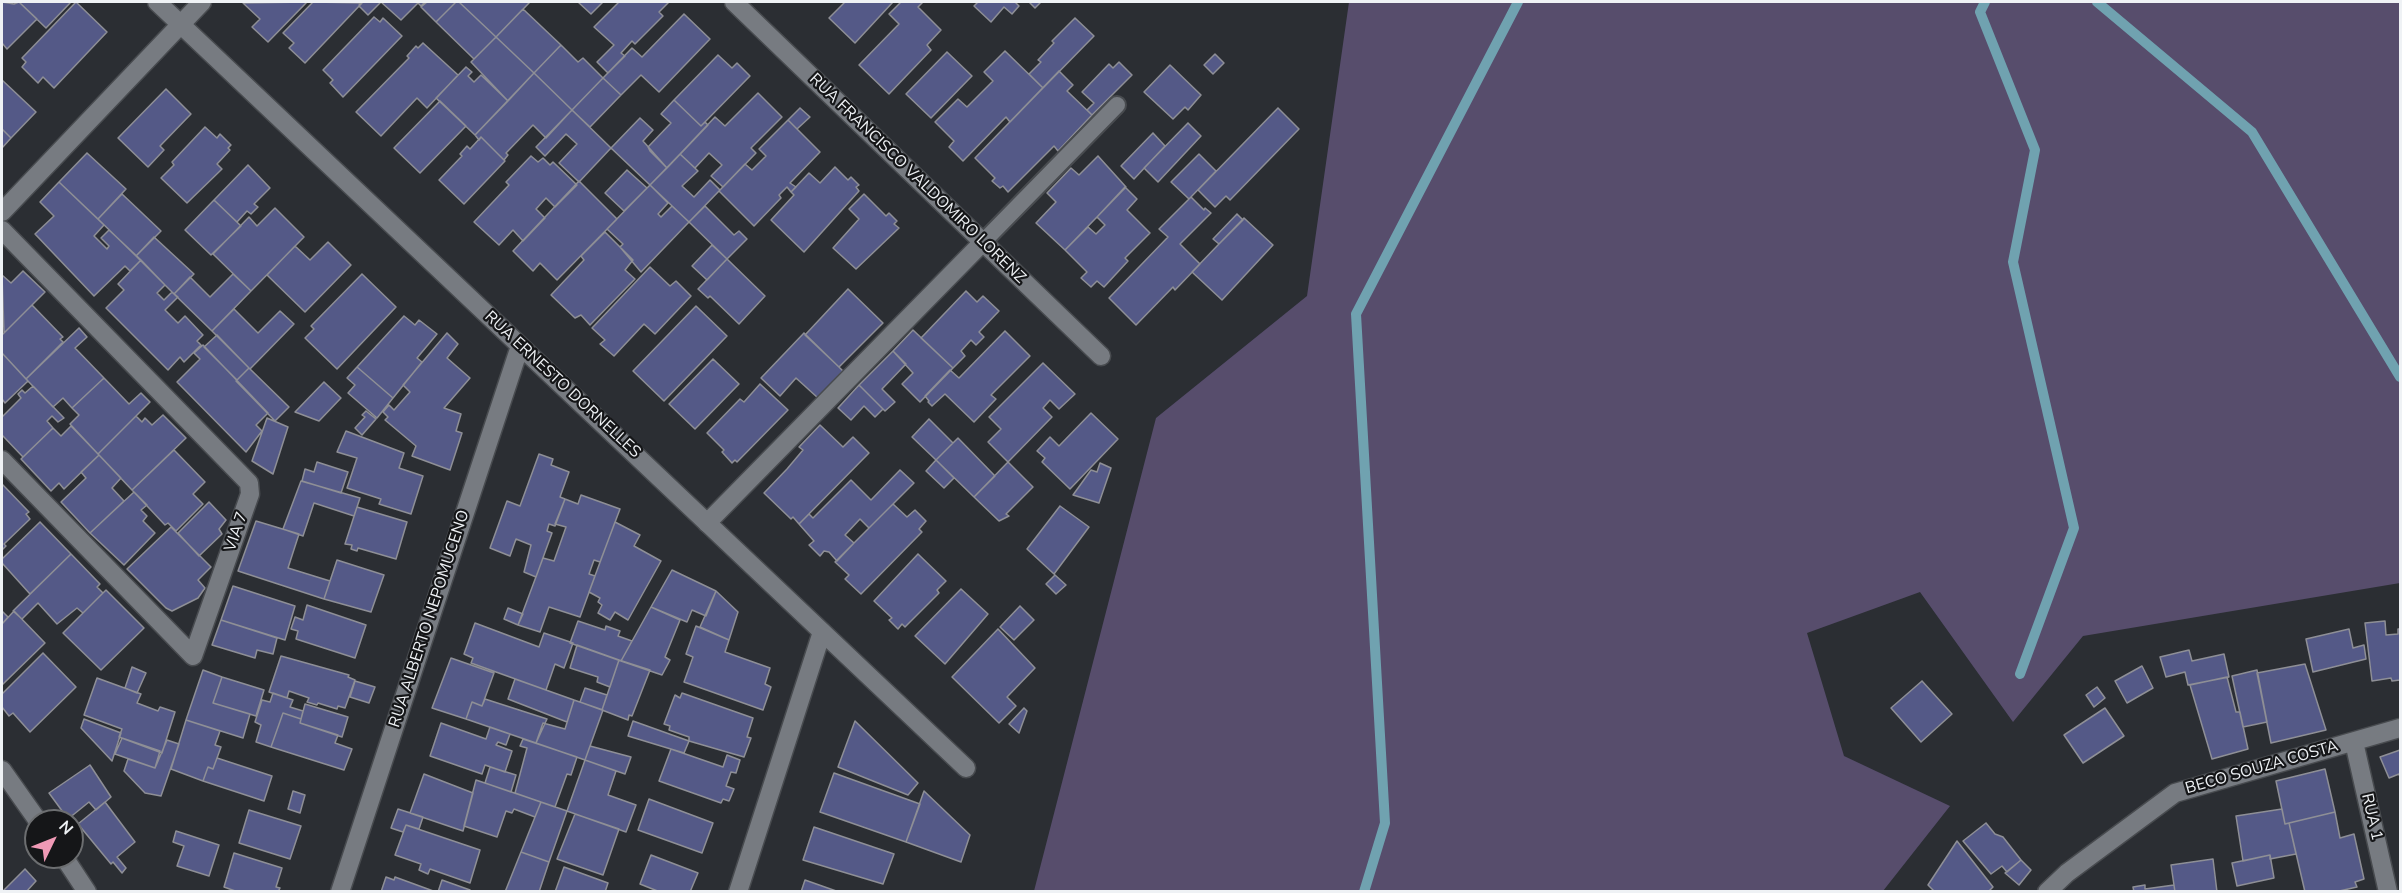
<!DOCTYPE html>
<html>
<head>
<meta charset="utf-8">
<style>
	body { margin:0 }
	#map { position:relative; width:2402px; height:893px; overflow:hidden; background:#2b2e33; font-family:"Nunito Sans",sans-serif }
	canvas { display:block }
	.frame { position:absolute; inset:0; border:3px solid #eff2f5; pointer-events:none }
	.north { position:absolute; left:24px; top:809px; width:60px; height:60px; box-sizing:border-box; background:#151618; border:2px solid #6c6e70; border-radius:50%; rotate:47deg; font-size:16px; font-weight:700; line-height:24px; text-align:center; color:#eff2f5 }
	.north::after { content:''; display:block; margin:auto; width:21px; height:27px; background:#f09ab6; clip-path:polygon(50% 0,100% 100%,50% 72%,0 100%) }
</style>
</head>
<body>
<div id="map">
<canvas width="2402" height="893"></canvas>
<div class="frame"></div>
<div class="north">N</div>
</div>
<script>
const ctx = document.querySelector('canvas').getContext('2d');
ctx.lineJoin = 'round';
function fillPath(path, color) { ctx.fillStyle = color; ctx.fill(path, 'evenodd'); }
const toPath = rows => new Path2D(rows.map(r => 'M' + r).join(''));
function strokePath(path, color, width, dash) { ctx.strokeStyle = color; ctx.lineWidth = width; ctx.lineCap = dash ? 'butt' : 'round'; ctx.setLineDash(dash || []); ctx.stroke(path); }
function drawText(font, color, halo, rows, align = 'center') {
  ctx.font = font + ' "Nunito Sans",sans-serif'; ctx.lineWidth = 4.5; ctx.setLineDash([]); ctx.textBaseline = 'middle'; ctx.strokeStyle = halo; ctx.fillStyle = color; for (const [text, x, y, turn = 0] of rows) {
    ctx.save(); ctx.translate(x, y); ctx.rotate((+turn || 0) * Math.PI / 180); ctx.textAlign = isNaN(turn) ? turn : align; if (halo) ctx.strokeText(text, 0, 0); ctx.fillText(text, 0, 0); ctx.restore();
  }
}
const green = toPath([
	[1349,2,2400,2,2400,583,2083,636,2013,722,1920,592,1807,633,1844,756,1950,806,1883,891,1034,891,1156,418,1307,296]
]);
const stream = toPath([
	[1985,2,1980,12,2035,150,2013,262,2074,528,2020,674],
	[2097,2,2252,132,2400,377],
	[1364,892,1385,823,1356,314,1518,2]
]);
const building = toPath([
	[2,2,14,4,19,2,37,19,7,49,2,43,2,2],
	[19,2,71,2,46,28,19,2],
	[76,2,107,32,54,88,43,77,38,83,22,67,26,62,22,58,76,2],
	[307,2,268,42,252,27,260,19,243,3,307,2],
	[313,2,362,3,305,63,289,48,294,43,283,33,313,2],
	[360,2,381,2,368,15,359,6,360,2],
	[381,2,425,2,421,6,418,3,401,20,381,2],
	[427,2,456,2,436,22,421,7,427,2],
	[456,2,459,2,496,37,474,59,436,22,456,2],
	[459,2,530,2,496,37,459,2],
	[578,2,603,2,591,14,578,2],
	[619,2,669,2,659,12,663,16,635,44,632,41,621,53,625,56,608,73,597,62,614,45,594,27,619,2],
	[845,2,893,2,855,43,829,18,845,2],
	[901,2,923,2,918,7,941,30,927,45,931,50,889,94,859,65,899,24,889,14,901,2],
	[978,2,1015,2,1019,6,1012,14,1004,7,991,22,974,6,978,2],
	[1029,2,1041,2,1035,8,1029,2],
	[523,9,561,45,534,73,496,37,523,9],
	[684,14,710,39,659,92,641,75,621,95,603,78,632,48,642,57,684,14],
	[374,17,380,22,383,18,402,36,343,97,330,83,333,80,323,70,374,17],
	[1075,18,1094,36,1043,88,1029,74,1041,62,1038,60,1054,43,1052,41,1075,18],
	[496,37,534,73,508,101,471,62,496,37],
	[423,43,458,75,427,108,417,98,381,136,356,112,409,58,407,56,416,46,418,48,423,43],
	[561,45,578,62,583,58,603,78,572,110,534,73,561,45],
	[1005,51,1043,88,1010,122,1006,117,963,161,949,147,954,141,935,122,958,99,967,107,993,81,984,72,1005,51],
	[947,52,972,76,931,118,906,94,947,52],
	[1215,54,1224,63,1213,74,1204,65,1215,54],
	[718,55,732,68,737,63,750,76,701,126,674,100,718,55],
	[1119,62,1132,75,1092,115,1087,110,1094,103,1082,92,1109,64,1113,68,1119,62],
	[1170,65,1201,95,1188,110,1185,107,1173,119,1144,92,1170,65],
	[466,67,472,72,468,76,474,82,481,75,508,101,475,135,436,98,466,67],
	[1059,71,1073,85,1067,91,1092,115,1058,151,1054,146,1008,192,1003,186,1000,188,992,181,995,178,975,158,1059,71],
	[534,73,572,110,546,138,533,125,506,153,508,155,504,160,481,137,479,140,475,135,534,73],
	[603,78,621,95,590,127,572,110,603,78],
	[2,80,36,112,11,138,2,129,2,80],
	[166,89,191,114,160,146,164,150,148,167,118,138,166,89],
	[758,93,782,117,751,148,756,153,723,187,711,176,722,165,709,153,695,168,680,154,715,117,725,126,758,93],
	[674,100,701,126,705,122,708,125,667,168,650,151,648,147,671,123,661,114,674,100],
	[440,101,466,126,420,173,394,148,440,101],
	[800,108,810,117,797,129,788,120,800,108],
	[1278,108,1299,129,1230,200,1226,196,1215,207,1198,190,1278,108],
	[572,110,611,148,579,182,559,163,577,144,566,134,545,156,536,147,572,110],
	[640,118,653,130,643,141,667,168,650,185,611,148,640,118],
	[788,120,820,152,790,183,796,187,791,192,787,187,779,195,781,198,754,226,719,191,745,164,752,170,766,156,759,149,788,120],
	[1188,123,1201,136,1158,182,1144,168,1188,123],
	[205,127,217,138,220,134,231,145,228,148,230,150,217,164,222,169,187,203,161,178,174,165,172,162,205,127],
	[2,129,11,138,2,148,2,129],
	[1153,133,1165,146,1134,179,1121,166,1153,133],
	[481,137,505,161,464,204,439,180,462,156,460,154,467,146,470,149,481,137],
	[87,153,126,189,98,219,59,182,87,153],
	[680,154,698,171,682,186,694,197,710,180,720,190,689,222,650,185,680,154],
	[1199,154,1216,171,1189,199,1171,182,1199,154],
	[531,156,538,162,543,158,550,165,553,162,577,185,555,207,546,198,536,209,545,218,523,241,513,230,499,245,474,222,509,185,506,182,531,156],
	[1098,156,1126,187,1065,250,1036,223,1056,202,1047,193,1071,168,1079,175,1098,156],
	[248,165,270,188,254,204,258,207,251,214,247,211,237,222,214,200,248,165],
	[835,167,848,180,851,177,859,185,856,187,859,191,804,252,771,220,794,195,791,192,809,173,820,183,835,167],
	[627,170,647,188,624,211,605,193,627,170],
	[579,181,617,219,557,280,540,263,533,271,513,251,579,181],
	[59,182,104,225,94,236,107,249,109,246,101,238,109,230,141,260,130,271,125,266,94,296,35,234,54,216,40,202,59,182],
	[650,185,668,203,658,214,661,217,672,206,689,222,641,272,620,247,623,244,607,229,650,185],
	[1125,187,1137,199,1127,210,1150,233,1125,258,1128,261,1104,287,1097,281,1091,287,1081,278,1087,272,1065,250,1088,227,1096,234,1105,225,1097,217,1125,187],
	[122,194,161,231,136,256,98,219,122,194],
	[864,194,886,216,889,213,897,221,894,224,899,228,856,269,833,248,859,219,849,209,864,194],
	[1191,197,1204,210,1205,208,1211,213,1180,244,1200,264,1175,290,1173,287,1136,325,1109,298,1168,237,1159,229,1191,197],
	[214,200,241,226,211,255,185,230,214,200],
	[705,206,734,235,739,231,747,239,727,259,689,222,705,206],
	[275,208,304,237,251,291,213,254,249,217,257,226,275,208],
	[1237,214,1243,220,1219,244,1213,239,1237,214],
	[1244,218,1273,245,1222,300,1192,272,1244,218],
	[605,232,633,260,625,270,635,279,590,325,581,315,575,318,551,295,584,260,581,256,605,232],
	[154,237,194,274,174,294,136,256,154,237],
	[328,242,351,265,305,312,267,275,295,246,310,260,328,242],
	[712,245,727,259,707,280,692,266,712,245],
	[727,259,765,296,739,324,710,296,708,298,698,289,727,259],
	[141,260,165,285,157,293,164,300,172,292,178,297,165,310,178,323,185,316,203,335,197,341,201,345,184,362,180,357,168,370,106,308,124,290,118,284,141,260],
	[650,267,670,286,676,281,691,296,655,334,644,324,614,356,600,344,605,340,592,328,650,267],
	[23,271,45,292,4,333,2,275,11,283,23,271],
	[233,274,251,291,212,331,174,294,190,277,210,297,233,274],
	[362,274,396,307,337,369,305,338,314,329,311,326,362,274],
	[848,289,883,323,839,367,805,335,848,289],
	[966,291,977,302,983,296,999,311,979,332,984,337,976,345,971,340,961,351,965,356,953,368,921,338,966,291],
	[32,305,63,337,60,339,63,342,26,379,2,353,2,335,32,305],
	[696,306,727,336,664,401,633,371,696,306],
	[234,309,258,333,280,311,294,324,250,369,212,331,234,309],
	[404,316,415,325,419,320,437,334,417,358,422,362,393,398,357,367,404,316],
	[79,328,87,337,75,348,104,378,72,408,63,398,53,407,26,379,79,328],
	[913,330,953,368,920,402,902,384,913,373,893,351,913,330],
	[1005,331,1030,356,991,395,996,399,974,422,945,394,932,406,928,402,929,401,925,396,950,370,959,378,1005,331],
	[447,333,458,344,447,358,470,378,444,408,461,414,456,431,462,433,450,470,412,456,416,446,385,420,388,417,383,412,389,405,394,410,410,392,403,385,447,333],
	[804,333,843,371,818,398,796,378,780,396,761,378,804,333],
	[217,335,249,368,237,380,204,347,217,335],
	[203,345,268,413,256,425,262,431,246,452,177,382,200,359,194,353,203,345],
	[893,351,906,364,882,389,895,402,885,411,859,385,893,351],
	[2,353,28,381,5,403,2,399,2,353],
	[713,359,739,384,695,429,669,404,713,359],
	[1043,363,1075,394,1059,409,1050,400,1043,408,1052,417,1008,462,988,442,1001,429,989,417,1043,363],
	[357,367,393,398,377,418,348,393,355,385,347,378,357,367],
	[249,368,289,407,275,421,236,381,249,368],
	[104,378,129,404,141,393,150,402,98,454,70,424,79,415,72,408,104,378],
	[324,382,341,398,319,421,295,412,324,382],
	[760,384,788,410,737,462,735,460,732,463,722,452,724,450,707,433,740,399,744,402,760,384],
	[859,385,883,409,875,417,864,406,851,420,838,408,859,385],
	[33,386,64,418,58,422,52,416,47,421,53,428,23,457,2,435,2,417,21,398,18,394,22,390,25,393,33,386],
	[366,411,376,419,362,435,355,428,365,417,362,415,366,411],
	[1091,413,1118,439,1070,489,1042,462,1045,458,1037,451,1050,437,1059,446,1091,413],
	[163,415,186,438,132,490,98,454,136,416,142,422,145,418,152,425,163,415],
	[267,418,288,427,273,474,252,461,267,418],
	[929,419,953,443,936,460,912,437,929,419],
	[820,425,843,447,853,437,869,453,799,524,793,517,791,519,764,493,787,469,803,450,799,447,820,425],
	[71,426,99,455,64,489,59,483,51,491,21,459,53,428,61,436,71,426],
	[346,431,404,453,399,468,423,476,411,514,379,504,381,499,347,488,357,458,337,452,346,431],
	[958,438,995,476,974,497,936,460,958,438],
	[174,450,205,482,193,494,203,504,176,531,168,523,165,525,132,490,174,450],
	[539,454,553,459,551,465,569,472,560,497,565,499,555,526,549,524,547,531,552,533,536,577,524,572,531,545,516,539,510,556,490,548,507,501,520,506,539,454],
	[99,455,121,478,112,488,124,501,90,533,61,502,86,478,81,472,99,455],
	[936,460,954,478,944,488,926,471,936,460],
	[317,462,348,472,341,493,302,481,305,469,314,472,317,462],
	[1008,462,1033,487,1006,514,1009,516,999,521,974,497,1008,462],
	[1100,463,1111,468,1099,503,1073,495,1091,470,1097,472,1100,463],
	[900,470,914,483,869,528,860,519,845,535,854,543,837,561,829,552,824,551,820,556,809,545,814,541,799,524,809,514,813,518,851,480,871,500,900,470],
	[301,481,360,498,354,516,314,503,303,536,283,529,301,481],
	[2,484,29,512,26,514,30,519,4,544,6,546,2,550,2,484],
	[134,492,147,505,141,510,147,516,143,521,155,533,124,565,90,533,134,492],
	[581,495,620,509,600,562,594,560,589,574,595,576,580,617,549,607,540,632,518,625,543,558,554,561,566,527,555,524,565,499,578,504,581,495],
	[209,502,226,520,219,529,222,534,199,556,178,533,209,502],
	[893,504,907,517,915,510,926,521,919,529,922,532,861,594,845,579,849,575,835,562,893,504],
	[1060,506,1089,527,1054,574,1027,549,1060,506],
	[357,507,407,522,396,559,358,548,357,551,351,549,352,545,345,544,357,507],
	[256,521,299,534,288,568,330,581,324,599,238,571,256,521],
	[40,522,71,554,30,594,2,563,2,559,40,522],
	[615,522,640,535,634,546,661,561,628,620,615,612,610,620,598,613,602,605,598,602,600,598,589,592,615,522],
	[171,527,211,567,198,580,205,588,198,598,172,611,166,608,127,569,171,527],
	[71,554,100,584,97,587,103,593,83,613,77,608,57,624,38,603,22,619,13,611,71,554],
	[918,554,946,581,937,590,939,593,905,627,902,624,898,629,889,620,892,618,874,601,918,554],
	[337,560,384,575,371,612,324,599,337,560],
	[672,570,716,591,706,616,692,610,687,622,651,607,672,570],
	[1055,575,1066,585,1056,594,1046,584,1055,575],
	[233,586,295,606,285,640,221,620,233,586],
	[961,589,988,614,945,664,915,636,961,589],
	[106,590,144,628,101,670,63,633,106,590],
	[716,591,738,612,729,640,700,627,716,591],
	[307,605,366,625,355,658,296,639,298,631,291,629,295,617,303,620,307,605],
	[1020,606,1034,620,1014,640,1000,627,1020,606],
	[651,607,680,620,665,657,670,660,662,675,621,661,651,607],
	[508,608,523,614,518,625,504,619,508,608],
	[2,611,8,617,2,624,2,611],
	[14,611,45,643,2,685,2,624,14,611],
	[221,620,277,638,273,654,257,650,255,658,212,645,221,620],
	[578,621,605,630,606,626,620,631,618,636,632,641,621,661,570,643,578,621],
	[2385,621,2386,635,2398,634,2398,629,2400,629,2400,680,2392,681,2391,678,2372,681,2365,623,2385,621],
	[475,623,539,647,544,633,573,643,564,668,555,664,546,690,471,663,473,658,464,654,475,623],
	[696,626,729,640,725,652,770,668,765,684,771,687,763,710,684,682,693,657,686,654,696,626],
	[998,629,1035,668,1007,697,1016,706,999,723,952,677,998,629],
	[2349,629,2353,648,2364,645,2366,659,2313,672,2306,639,2349,629],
	[577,645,619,660,610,687,597,682,598,677,570,668,577,645],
	[2189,650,2192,661,2224,654,2229,677,2188,685,2185,672,2166,677,2160,657,2189,650],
	[43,653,76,687,30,732,13,713,9,716,2,707,2,694,43,653],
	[281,656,349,675,348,677,355,680,345,708,338,706,337,709,318,703,317,705,307,702,309,698,289,691,287,698,269,692,281,656],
	[451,658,494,673,482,706,472,702,466,719,432,708,451,658],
	[619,660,650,670,632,716,629,715,628,720,602,710,619,660],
	[2305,664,2326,730,2271,743,2257,673,2305,664],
	[2142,666,2153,688,2127,703,2115,681,2142,666],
	[132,667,146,673,137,693,125,688,132,667],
	[203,670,222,677,213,703,250,714,243,738,186,720,203,670],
	[2257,670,2267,722,2243,727,2232,676,2257,670],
	[222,677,264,690,256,716,213,703,222,677],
	[2227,677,2236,712,2240,712,2248,749,2212,759,2190,685,2227,677],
	[97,678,141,694,137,703,158,711,160,707,175,712,162,753,119,737,122,729,84,715,97,678],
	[515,679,574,700,567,722,508,699,515,679],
	[355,681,375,687,369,703,350,697,355,681],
	[1922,681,1952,714,1921,742,1891,708,1922,681],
	[2097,687,2105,698,2094,707,2086,695,2097,687],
	[585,688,607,695,602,710,580,702,585,688],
	[273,693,293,700,290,707,303,711,301,719,283,713,271,747,256,742,261,725,255,722,262,700,270,702,273,693],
	[682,693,753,718,747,737,751,738,744,757,689,741,689,737,669,730,670,726,664,724,675,695,680,698,682,693],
	[485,699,547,719,536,743,466,719,472,702,482,706,485,699],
	[574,700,603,710,585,760,536,743,543,723,565,729,574,700],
	[305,704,348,717,342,737,300,723,305,704],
	[1024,708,1027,711,1019,733,1009,724,1024,708],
	[2105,708,2124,736,2083,763,2064,735,2105,708],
	[283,713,301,719,300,723,338,735,335,743,352,749,344,770,271,747,283,713],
	[84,719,121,733,112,761,81,728,84,719],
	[186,720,220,731,215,745,221,747,213,769,208,767,203,781,171,769,186,720],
	[633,721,689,741,684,753,628,736,633,721],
	[855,721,918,783,908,795,838,767,855,721],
	[441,723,486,739,490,727,510,734,506,745,498,742,496,745,512,751,505,772,485,765,482,774,430,756,441,723],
	[122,738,160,751,155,768,115,754,122,738],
	[523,739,577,757,571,775,567,774,555,807,515,793,527,748,520,746,523,739],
	[167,740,179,744,161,796,145,793,124,771,128,759,155,768,167,740],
	[590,746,631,757,625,774,585,760,590,746],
	[671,749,723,767,727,755,740,760,736,773,731,772,726,786,734,789,729,801,723,799,721,803,659,781,671,749],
	[2400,750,2400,777,2399,774,2389,778,2380,757,2400,750],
	[217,758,272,776,264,801,203,781,208,767,213,769,217,758],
	[585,760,616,771,608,795,636,805,626,832,567,811,585,760],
	[90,765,111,797,96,810,89,802,68,819,49,793,90,765],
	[490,767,516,775,511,792,485,783,490,767],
	[2325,769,2335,812,2285,824,2276,781,2325,769],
	[834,773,920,804,906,842,820,812,834,773],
	[424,774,473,793,463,831,410,813,424,774],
	[476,780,541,802,535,817,514,809,512,813,506,811,497,837,464,826,476,780],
	[293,791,305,795,300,813,288,809,293,791],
	[924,791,970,835,961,862,906,842,924,791],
	[649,799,713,823,702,853,638,830,649,799],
	[105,802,135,842,117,857,126,868,122,873,113,862,111,864,78,824,105,802],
	[541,802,567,811,549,862,521,852,541,802],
	[398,809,423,817,419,829,406,825,403,832,391,828,398,809],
	[2282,809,2285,824,2289,823,2296,854,2270,859,2270,855,2243,861,2236,816,2282,809],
	[249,810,301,826,290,859,239,843,249,810],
	[2335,812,2340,838,2354,834,2364,879,2355,882,2357,887,2335,892,2305,892,2289,823,2335,812],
	[575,814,619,829,603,875,557,859,575,814],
	[1986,823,1995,834,2003,837,2021,860,2007,872,2002,866,1991,874,1963,841,1986,823],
	[406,825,480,850,470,883,430,869,428,874,419,870,421,864,395,855,406,825],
	[814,827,894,854,883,884,803,860,814,827],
	[176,831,219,845,209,876,177,866,184,846,173,842,176,831],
	[1957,841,1993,887,1988,892,1935,892,1928,885,1957,841],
	[521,852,549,862,539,892,505,892,521,852],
	[234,853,282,868,276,887,280,888,278,892,238,892,224,887,234,853],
	[651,855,698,873,690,892,660,892,640,884,651,855],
	[2270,855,2274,878,2237,886,2232,863,2270,855],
	[2213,859,2217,892,2175,892,2171,865,2213,859],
	[2021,860,2031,870,2019,885,2005,873,2021,860],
	[564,867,608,883,605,892,555,892,564,867],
	[25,869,36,881,26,892,2,892,25,869],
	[386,877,394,880,395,877,436,892,381,892,386,877],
	[442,880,470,890,469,892,438,892,442,880],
	[805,880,839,892,801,892,805,880],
	[2145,885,2145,889,2174,885,2175,892,2134,892,2133,887,2145,885]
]);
const lane = toPath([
	[983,242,1117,105]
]);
const street = toPath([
	[2,212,202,2],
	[2,230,249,483,250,494,193,656,2,460],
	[707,523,983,242],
	[2354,742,2388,892],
	[2,770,38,821],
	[64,857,87,892],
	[738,892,822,632],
	[2047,892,2067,873,2175,793,2400,728]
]);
const secondary = toPath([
	[157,2,966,768],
	[734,2,1101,356],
	[340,892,520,346]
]);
const streetNames = [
	["RUA FRANCISCO VALDOMIRO LORENZ",917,179,44],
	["RUA ERNESTO DORNELLES",562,385,43],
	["VIA 7",237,532,-71],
	["RUA ALBERTO NEPOMUCENO",430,619,-72],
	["BECO SOUZA COSTA",2262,768,-16],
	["RUA 1",2371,817,77]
];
fillPath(green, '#574d6c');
strokePath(stream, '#70a2b0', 10);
fillPath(building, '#545987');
strokePath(building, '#8e8f96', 1.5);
strokePath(lane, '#484b4f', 20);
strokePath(street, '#484b4f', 21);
strokePath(secondary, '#484b4f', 21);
strokePath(lane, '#777b81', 16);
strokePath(street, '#777b81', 18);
strokePath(secondary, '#777b81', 18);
drawText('16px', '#eff2f5', '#151618', streetNames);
</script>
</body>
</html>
